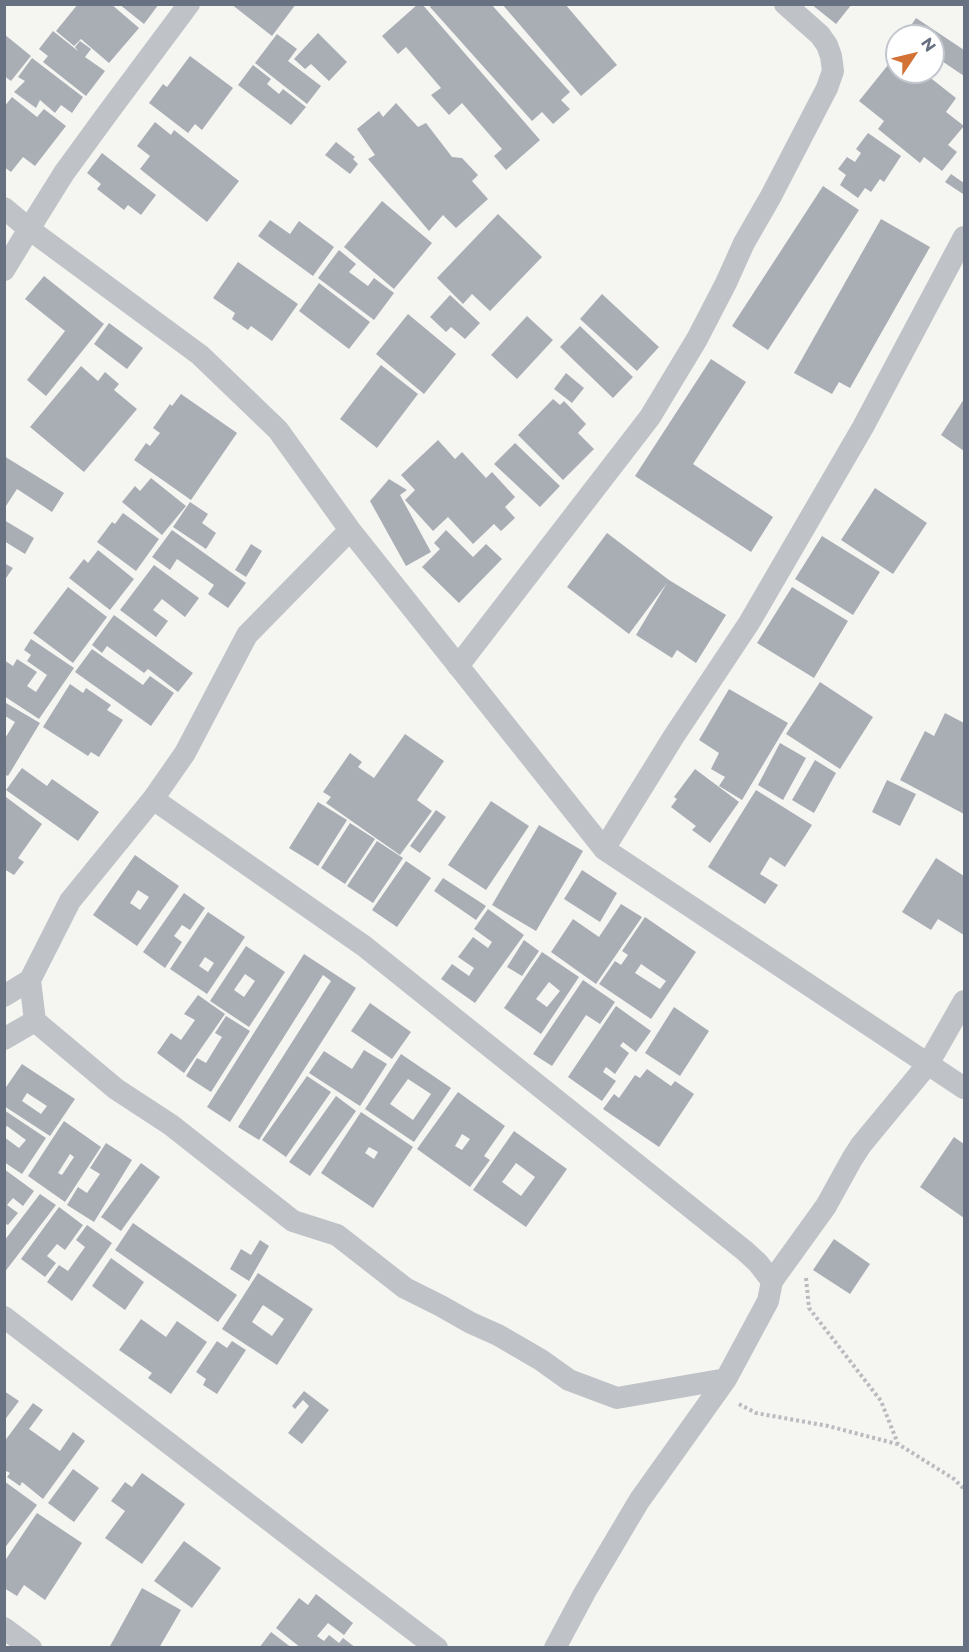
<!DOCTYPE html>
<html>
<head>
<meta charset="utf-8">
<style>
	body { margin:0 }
	#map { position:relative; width:969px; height:1652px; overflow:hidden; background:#f5f5f2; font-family:Montserrat,sans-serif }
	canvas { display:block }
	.frame { position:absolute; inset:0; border:6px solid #677181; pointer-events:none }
	.north { position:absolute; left:885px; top:24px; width:60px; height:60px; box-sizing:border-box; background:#fff; border:2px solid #c2c6cd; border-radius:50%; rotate:55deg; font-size:16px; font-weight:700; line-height:24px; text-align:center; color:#677181 }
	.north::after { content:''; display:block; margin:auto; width:21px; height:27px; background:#d37235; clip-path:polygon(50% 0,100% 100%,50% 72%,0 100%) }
</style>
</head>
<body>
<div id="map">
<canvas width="969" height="1652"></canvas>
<div class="frame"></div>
<div class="north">N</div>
</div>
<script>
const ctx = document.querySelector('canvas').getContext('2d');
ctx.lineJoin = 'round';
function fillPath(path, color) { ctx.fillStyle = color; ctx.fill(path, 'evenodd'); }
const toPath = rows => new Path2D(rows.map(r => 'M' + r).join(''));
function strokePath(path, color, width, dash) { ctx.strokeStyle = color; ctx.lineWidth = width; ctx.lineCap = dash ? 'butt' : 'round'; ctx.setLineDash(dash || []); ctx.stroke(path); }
const building = toPath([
	[78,4,111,4,139,28,109,63,81,39,74,46,56,31],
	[119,4,159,4,144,24],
	[231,4,296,4,272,36],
	[418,4,422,4,540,140,506,170,494,156,502,149,462,103,449,115,431,95,441,88,406,47,398,54,382,36],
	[432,4,491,4,570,92,561,100,570,109,553,124,542,112,532,121,430,7],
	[502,4,565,4,617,65,581,96],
	[811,4,852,4,836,24],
	[916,18,964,50,964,76,933,55,933,36,904,36],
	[53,31,78,51,75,47,80,41,91,49,85,57,105,71,86,96,43,62,48,56,39,49],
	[318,33,347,62,329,81,311,64,305,69,294,59],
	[4,34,31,56,11,81,4,76],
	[277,34,297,49,288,61,321,86,307,104,255,63],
	[190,56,233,88,202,130,195,124,188,133,149,103,163,84,167,87],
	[32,58,83,97,72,113,61,105,55,113,40,100,36,108,14,92,25,81,18,77],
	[892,60,897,64,897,72,907,72,913,77,917,72,923,72,956,98,946,112,964,126,948,145,957,152,942,171,924,157,920,163,878,129,884,121,859,101],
	[253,65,271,79,267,84,279,94,283,89,306,107,291,125,238,85],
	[12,97,37,117,44,109,66,126,35,166,23,157,11,172,4,167,4,107],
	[396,103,418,127,426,123,452,157,462,158,478,175,472,181,488,199,456,228,443,215,429,231,368,159,375,155,357,129,379,111,383,117],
	[155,122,171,135,174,130,239,181,207,222,140,169,150,156,137,146],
	[868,133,901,156,884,182,880,179,871,192,865,188,858,198,840,185,846,175,838,169,847,157,855,162,861,153,856,149],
	[336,142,355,157,353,159,358,164,350,174,325,155],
	[102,153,156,195,141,215,128,205,124,210,97,189,101,184,87,173],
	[951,174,964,183,964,191,963,194,945,182],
	[823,186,859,210,768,350,732,326],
	[382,201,432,243,394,289,344,247],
	[498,214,542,257,490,311,472,294,463,304,437,278],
	[881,219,930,247,850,388,839,382,832,394,794,373],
	[270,220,290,234,299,221,334,247,313,276,258,236],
	[339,250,356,264,349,272,368,286,374,278,394,293,374,320,318,278],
	[238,262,298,304,272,341,251,326,248,330,232,319,235,313,213,298],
	[44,276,104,324,46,396,27,380,65,331,25,299],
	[319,283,370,322,349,349,299,311],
	[602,294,659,347,637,371,580,319],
	[450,295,480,323,465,339,451,327,446,332,430,317],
	[408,314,456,354,424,394,376,354],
	[527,316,553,340,517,379,491,355],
	[109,323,143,348,127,369,94,344],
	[580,326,633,377,613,398,560,347],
	[711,359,746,382,693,464,773,517,751,552,635,476],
	[381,365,418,394,377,448,340,419],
	[81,366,98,381,105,372,119,384,114,390,137,409,84,472,30,427],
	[566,373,584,388,572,403,554,389],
	[181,394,237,433,191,500,134,460,146,443,150,446,160,433,153,428,170,404,172,406],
	[553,399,560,405,564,401,586,424,578,433,594,449,563,480,518,435],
	[964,399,964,451,941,435],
	[438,440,455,459,462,452,486,478,492,472,515,497,505,507,515,518,501,531,494,524,473,544,448,517,433,531,405,500,415,490,401,475],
	[515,443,560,486,540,507,494,464],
	[4,456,64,493,52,512,17,489,4,509],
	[151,478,186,506,162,535,122,502,135,486,140,491],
	[389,479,407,490,400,495,431,552,406,566,370,501],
	[875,488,927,523,893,574,841,540],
	[190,502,208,514,202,523,216,533,206,549,173,527],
	[123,513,159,539,136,571,97,542,112,522,115,524],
	[4,520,34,538,25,554,4,541],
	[172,530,246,583,228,608,208,594,214,585,177,559,170,570,152,557],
	[446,530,473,557,486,544,502,559,459,603,422,567,440,549,434,543],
	[607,533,669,580,726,615,696,663,677,650,672,658,636,635,667,583,629,634,567,587],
	[822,536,880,572,853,615,795,579],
	[251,544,262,551,246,577,235,570],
	[98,550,134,579,110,610,69,578,84,559,88,563],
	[4,563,13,568,4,581],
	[154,565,199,598,185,617,162,599,153,610,168,621,156,637,120,610],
	[68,587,107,617,73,663,33,633],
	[792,587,848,621,814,678,757,643],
	[114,615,193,673,178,692,148,669,144,673,107,646,102,653,92,645],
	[31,639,74,668,39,719,4,696,4,660,13,666,17,659,37,672,27,686,36,692,47,675,27,661,31,655,24,650],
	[92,649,143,685,150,676,174,693,151,726,75,672],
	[820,682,873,717,840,769,786,734],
	[70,684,83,693,86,688,111,705,107,710,123,720,99,757,91,752,88,756,43,727],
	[729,689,788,723,742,800,719,786,725,777,711,769,719,753,699,740],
	[6,703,40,723,8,776,4,774,4,740,15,722,5,716,5,706],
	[945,713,964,723,964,814,900,780,925,731,934,736],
	[405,734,444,761,417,800,432,811,400,855,326,803,331,797,323,792,350,753,362,762,358,767,374,778],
	[780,743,806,758,783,800,758,785],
	[815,760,836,773,814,813,792,800],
	[22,768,47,786,52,779,99,812,78,841,6,790],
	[695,769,739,802,710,843,692,830,696,826,671,807,677,799,674,797],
	[887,780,916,794,900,826,872,812],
	[756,790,812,825,785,867,770,857,760,874,778,885,765,904,708,867],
	[6,797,42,824,18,858,24,862,14,875,4,869,4,799],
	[491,801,529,826,486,890,448,865],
	[318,802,347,820,318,866,289,848],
	[436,810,446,817,420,853,410,846],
	[350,823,375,839,345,884,321,868],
	[539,825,583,851,536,931,492,905],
	[377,841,403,858,373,903,347,886],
	[135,855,179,886,137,946,93,915],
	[138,890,149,897,140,910,130,903],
	[936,858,964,876,964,935,938,919,931,930,902,912],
	[406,861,431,878,397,927,372,910],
	[582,870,617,893,600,922,564,899],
	[443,878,486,906,476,920,434,891],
	[184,893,205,908,190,930,182,925,174,936,182,942,165,968,143,952],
	[621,904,642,917,596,984,551,952,573,919,599,937],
	[488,909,524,935,475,1003,441,979,452,964,469,976,474,968,458,957,473,937,488,948,492,942,474,929],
	[208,912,245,937,207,994,170,969],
	[205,957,214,963,208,972,199,966],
	[645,917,696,952,651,1019,599,984,615,961,621,965,628,955,622,951],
	[641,964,666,981,660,989,635,973],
	[524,940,539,951,522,976,507,967],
	[246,946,285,972,249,1027,210,1001],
	[245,974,255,981,244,997,234,990],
	[542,952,579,977,541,1034,504,1008],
	[549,982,560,991,547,1007,536,999],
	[304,954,356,988,259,1140,238,1127,331,981,323,975,230,1122,207,1107],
	[583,980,615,1002,600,1024,586,1015,552,1066,533,1054],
	[198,995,225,1014,184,1073,157,1053,171,1033,181,1040,195,1020,184,1014],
	[370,1003,411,1032,392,1059,351,1031],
	[616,1006,651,1031,636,1052,623,1042,620,1046,629,1053,615,1074,606,1067,603,1072,616,1081,602,1101,568,1077],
	[674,1007,709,1031,680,1076,645,1053],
	[226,1016,250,1031,211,1092,186,1076,197,1058,206,1063,222,1037,215,1033],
	[364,1050,387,1064,360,1106,309,1073,324,1051,352,1069],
	[401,1054,451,1088,414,1142,365,1109],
	[408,1079,431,1094,413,1120,390,1104],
	[22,1064,75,1099,50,1136,4,1106,4,1090],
	[27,1093,47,1106,41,1114,22,1101],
	[647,1069,671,1086,675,1081,694,1094,659,1147,603,1109,614,1094,619,1098,635,1075,640,1078],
	[307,1076,331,1092,286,1157,262,1140],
	[458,1092,505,1126,484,1156,490,1160,470,1187,417,1149],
	[462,1134,470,1139,462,1150,455,1146],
	[336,1096,356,1111,310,1176,289,1162],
	[4,1110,46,1138,22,1174,4,1162,4,1137,19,1148,26,1140,7,1126,4,1129],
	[361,1112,413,1147,373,1208,321,1173],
	[369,1147,378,1152,374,1159,365,1153],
	[64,1121,101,1147,65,1202,28,1176],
	[70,1154,74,1157,62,1175,58,1173],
	[514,1131,567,1169,526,1227,473,1190],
	[516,1163,535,1177,521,1196,502,1182],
	[954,1137,964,1144,964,1218,920,1187],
	[106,1143,132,1160,94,1222,67,1205,78,1187,87,1193,100,1174,90,1168],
	[141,1163,160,1177,121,1231,101,1217],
	[4,1169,34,1191,23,1206,13,1198,7,1205,18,1213,8,1225,6,1224,4,1225],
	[40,1194,56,1205,4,1273,4,1241],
	[59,1207,83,1225,65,1250,57,1244,47,1256,56,1263,45,1277,21,1259],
	[133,1223,237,1295,218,1322,115,1250],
	[87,1225,112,1243,72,1301,47,1282,59,1265,68,1271,85,1247,76,1240],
	[834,1239,870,1264,850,1294,813,1270],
	[260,1240,269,1246,249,1281,230,1269,241,1249,251,1255],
	[111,1258,144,1282,125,1310,92,1286],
	[258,1273,313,1309,277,1365,222,1329],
	[263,1305,284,1319,272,1336,252,1322],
	[141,1319,166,1337,177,1321,207,1342,171,1394,148,1378,152,1373,119,1350],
	[217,1341,227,1348,232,1341,246,1350,217,1394,203,1385,206,1379,196,1372],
	[4,1391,19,1401,4,1421],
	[304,1391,329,1410,302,1444,288,1433,309,1406,303,1400,295,1409,292,1406],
	[33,1403,43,1410,29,1429,60,1451,73,1432,85,1441,43,1499,22,1482,20,1486,7,1477,10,1473,4,1470,4,1442],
	[73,1469,99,1488,74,1522,48,1503],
	[142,1473,185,1504,142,1564,105,1538,125,1511,111,1501,125,1482,132,1487],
	[4,1481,37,1505,4,1549],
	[37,1513,82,1543,45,1600,24,1585,17,1596,4,1588,4,1562],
	[184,1541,221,1568,192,1608,154,1581],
	[142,1588,181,1610,159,1648,109,1648],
	[316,1594,353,1623,344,1635,328,1623,317,1636,324,1641,329,1635,339,1643,343,1638,356,1648,301,1648,276,1628,299,1598,308,1605],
	[271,1632,292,1648,259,1648]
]);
const path = toPath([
	[806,1278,809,1308,881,1401,898,1444,954,1479,964,1489],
	[739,1404,756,1413,828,1426,897,1444]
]);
const minor = toPath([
	[4,208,29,229,200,355,278,430,350,530,604,849,964,1088],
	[4,270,29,229,64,173,107,114,189,4],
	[458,666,650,417,697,339,726,283,744,243,771,196,827,88,833,71,831,56,827,45,820,35,785,4],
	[153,799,364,946,745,1251,758,1263,772,1281],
	[604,849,674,736,749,623,863,427,964,237],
	[30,980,35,1021,116,1089,171,1125,293,1221,337,1235,405,1288,441,1306,471,1323,498,1335,541,1360,569,1380,617,1398,726,1379],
	[4,996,30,980,70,901,153,799,185,753,247,635,350,530],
	[4,1039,35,1021],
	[4,1317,325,1563,437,1648],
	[4,1628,31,1648],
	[555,1648,585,1592,639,1501,726,1379,768,1301,772,1281,826,1206,852,1159,861,1145,928,1064,964,1001]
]);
fillPath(building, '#a9aeb5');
strokePath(path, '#b9bbbe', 4, [3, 3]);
strokePath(minor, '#bfc2c6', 22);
</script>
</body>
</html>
